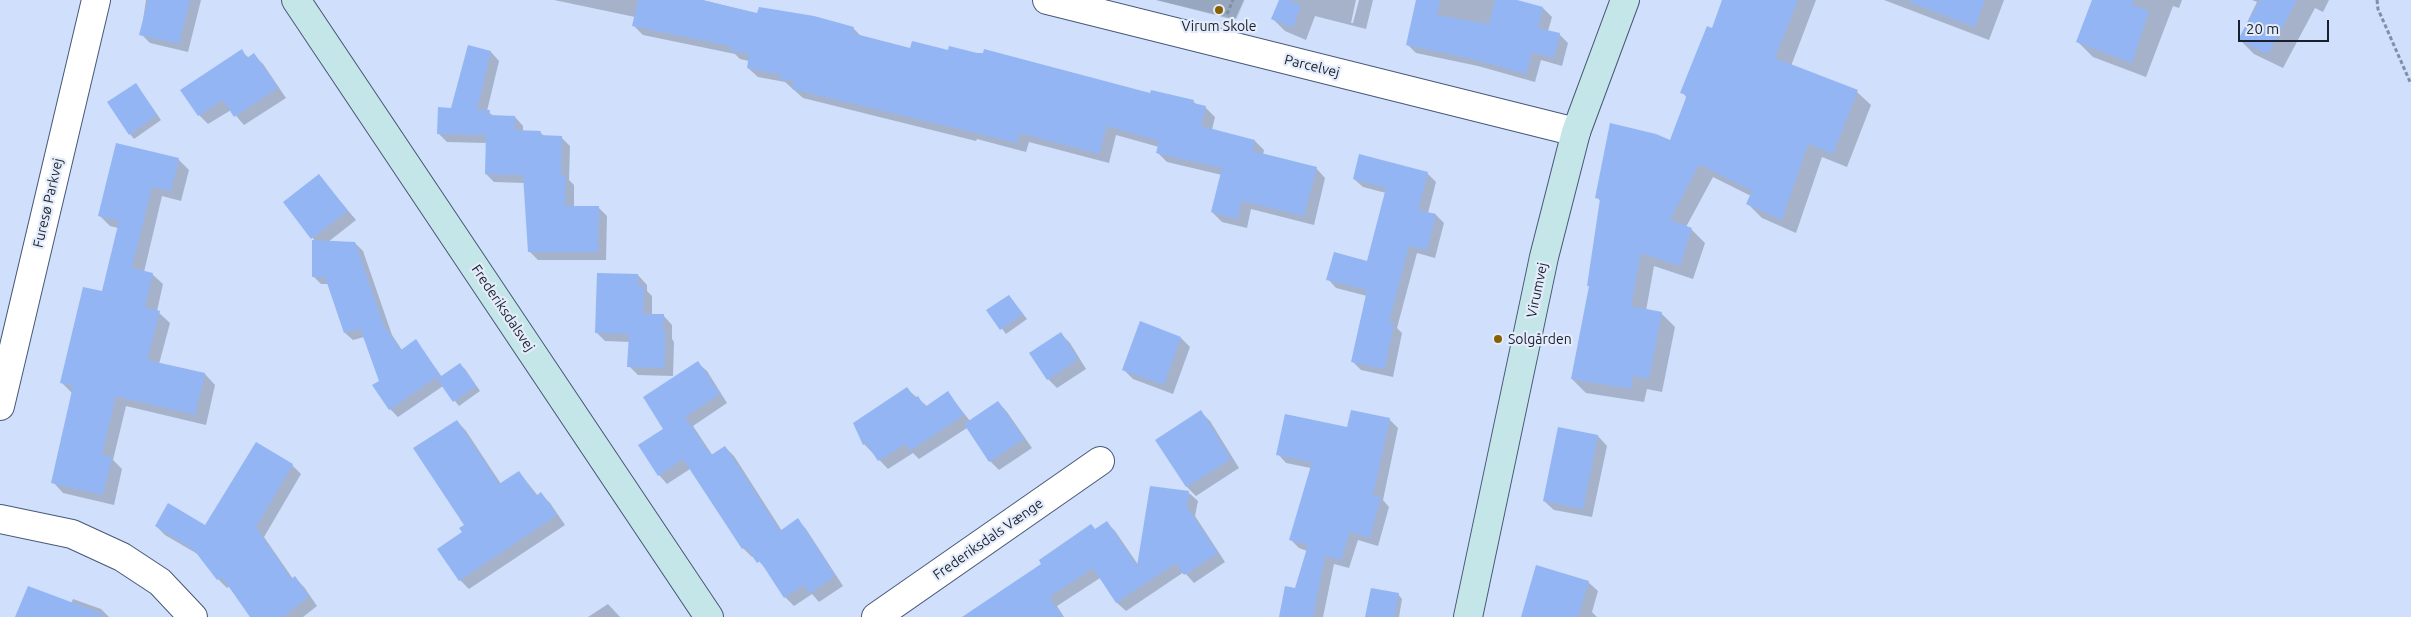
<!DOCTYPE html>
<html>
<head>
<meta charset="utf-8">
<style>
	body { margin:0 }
	#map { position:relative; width:2411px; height:617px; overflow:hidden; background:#cfdffc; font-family:Ubuntu,sans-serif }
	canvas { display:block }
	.scale { position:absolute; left:2238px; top:20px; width:91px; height:22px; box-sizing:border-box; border:2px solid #19202d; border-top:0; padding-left:6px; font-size:15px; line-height:18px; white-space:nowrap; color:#19202d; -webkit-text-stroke:4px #e4ecfb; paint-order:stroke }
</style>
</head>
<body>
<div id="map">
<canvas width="2411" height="617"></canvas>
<div class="scale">20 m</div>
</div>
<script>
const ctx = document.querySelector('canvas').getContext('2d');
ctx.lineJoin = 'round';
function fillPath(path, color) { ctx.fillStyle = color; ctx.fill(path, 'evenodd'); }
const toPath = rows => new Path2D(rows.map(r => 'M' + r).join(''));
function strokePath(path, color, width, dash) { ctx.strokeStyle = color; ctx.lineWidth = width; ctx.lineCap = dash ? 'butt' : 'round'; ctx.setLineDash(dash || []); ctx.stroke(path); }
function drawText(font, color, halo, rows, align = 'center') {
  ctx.font = font + ' Ubuntu,sans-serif'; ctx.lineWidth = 4.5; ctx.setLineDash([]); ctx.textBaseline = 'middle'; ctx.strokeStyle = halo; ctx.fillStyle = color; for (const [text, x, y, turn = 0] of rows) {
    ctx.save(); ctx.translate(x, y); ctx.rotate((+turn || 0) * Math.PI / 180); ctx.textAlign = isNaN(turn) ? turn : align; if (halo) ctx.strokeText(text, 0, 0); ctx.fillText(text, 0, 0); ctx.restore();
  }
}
const built = toPath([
	[1156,0,1245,0,1237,19]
]);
const shadow = toPath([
	[146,0,201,0,188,52,150,43,141,34],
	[554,0,703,0,758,14,853,28,862,37,911,49,1193,101,1197,105,1205,107,1215,117,1212,130,1255,141,1264,150,1263,155,1316,168,1325,178,1314,225,1251,209,1247,228,1222,222,1212,212,1222,175,1167,162,1158,153,1159,147,1116,135,1109,163,1029,142,1026,152,977,139,976,141,803,98,785,82,758,77,748,68,749,61,740,59,735,54,643,35,633,25,635,17],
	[1156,0,1244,0,1235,20],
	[1280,0,1356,0,1351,23,1353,23,1359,0,1373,0,1366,29,1315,16,1306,40,1285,31,1273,19],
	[1417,0,1512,0,1543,8,1552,17,1548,31,1559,34,1568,43,1562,66,1541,60,1535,82,1478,66,1416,53,1408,45],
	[1724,0,1816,0,1791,66,1857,92,1871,105,1847,167,1822,157,1796,233,1762,218,1748,204,1751,196,1713,177,1686,227,1691,229,1705,243,1693,279,1654,266,1646,311,1662,314,1675,327,1662,392,1647,389,1644,402,1586,393,1572,379,1590,287,1588,285,1601,202,1597,197,1671,141,1687,98,1682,92,1712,29],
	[1884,0,2004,0,1989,40],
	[2093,0,2182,0,2179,8,2173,6,2146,77,2093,57,2078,42],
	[2252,0,2329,0,2323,12,2315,8,2283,68,2254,54,2239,39,2257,2],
	[469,47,491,52,499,61,487,111,495,117,515,117,523,126,523,132,540,132,545,137,561,137,570,146,569,180,574,185,574,208,598,207,607,216,606,260,538,260,529,251,525,183,494,182,486,174,487,143,447,142,438,133,452,109],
	[241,51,249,58,254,55,263,64,286,98,244,125,231,110,208,124,199,115],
	[136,84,161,120,134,139,130,134],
	[178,159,189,170,181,201,162,196,144,272,152,274,163,284,157,311,170,323,159,364,205,374,215,385,206,425,126,406,113,460,122,469,114,505,63,493,53,482,72,393,62,383,103,293,118,228,110,226,100,216],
	[1427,173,1436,182,1428,213,1436,215,1444,223,1435,258,1417,253,1397,328,1402,333,1393,377,1361,370,1353,362,1367,296,1336,288,1328,279,1368,262,1386,193,1363,187,1354,179],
	[319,176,356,220,328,242,355,243,363,251,392,335,402,350,416,341,442,377,460,365,465,369,480,391,459,406,443,386,398,417,390,409,364,337,353,340,345,333,328,284,321,284,313,276,316,242,284,203],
	[638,275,647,285,647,291,652,296,652,315,663,315,672,325,672,339,674,342,673,376,638,375,629,366,630,342,605,341,596,332],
	[1009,296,1027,319,1006,334,988,310],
	[1061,334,1070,343,1086,369,1057,388,1048,379],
	[1181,338,1190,347,1173,394,1133,379,1124,370],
	[698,363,707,371,727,403,693,426,713,456,725,447,734,456,782,531,798,520,806,529,843,586,819,602,812,594,794,606,785,597,767,570,754,556,752,557,743,548,690,469,667,484,659,475,665,429],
	[907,389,928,407,948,393,970,421,998,402,1007,412,1032,448,999,470,990,461,967,428,919,459,913,453,888,469,864,444,855,423],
	[1201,412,1210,421,1239,468,1196,496,1187,487,1157,441],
	[1389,419,1398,428,1383,500,1389,507,1378,546,1358,540,1349,568,1334,564,1323,617,1280,617,1296,590,1307,551,1299,548,1290,539,1311,468,1286,463,1278,454,1348,428],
	[457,421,466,431,501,484,519,472,538,496,541,494,550,503,565,525,469,589,460,580,465,526],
	[1559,428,1598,436,1607,446,1592,517,1554,510,1544,501],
	[256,443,292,465,301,474,264,537,293,579,295,578,304,587,317,606,303,617,252,617,230,586,227,588,218,579,201,556,165,535,156,526,206,527],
	[1189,493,1198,501,1195,516,1225,562,1194,583,1184,572,1126,611,1117,603,1100,578,1057,606,1064,617,964,617,1107,523,1115,531,1139,566],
	[1588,582,1598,591,1592,612,1597,617,1523,617],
	[1398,594,1402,599,1399,617,1366,617],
	[73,599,101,609,109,617,16,617,71,604],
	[608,604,620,617,588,617]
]);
const building = toPath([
	[148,0,190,0,179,44,139,35],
	[638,0,702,0,757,13,759,7,814,16,854,27,852,33,910,48,912,41,948,50,949,46,977,53,983,53,984,49,1150,93,1151,90,1194,100,1193,103,1206,106,1201,126,1255,140,1253,151,1317,167,1304,216,1242,201,1237,219,1211,212,1222,168,1156,153,1159,141,1107,126,1099,154,1020,133,1017,143,792,89,794,81,781,80,781,75,747,68,749,54,730,50,730,46,632,26],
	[1279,0,1288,0,1301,5,1293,28,1271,19],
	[1416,0,1440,0,1437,15,1489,24,1495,0,1517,0,1543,7,1538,28,1560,33,1554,58,1532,52,1526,74,1468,58,1406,45],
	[1722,0,1798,0,1775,58,1858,90,1833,154,1808,144,1782,220,1746,204,1752,191,1699,164,1670,220,1692,228,1680,266,1641,253,1631,306,1662,312,1649,379,1633,376,1631,389,1571,379,1589,286,1587,286,1600,199,1595,198,1610,123,1656,134,1670,140,1687,95,1680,93,1707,26,1712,28],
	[1910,0,1985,0,1975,27,1909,2],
	[2092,0,2134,0,2132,5,2149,11,2132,63,2076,42],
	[2260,0,2297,0,2268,54,2238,40],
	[468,45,491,51,477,110,490,110,489,115,515,116,515,130,541,131,540,135,562,136,561,175,566,175,565,206,599,206,598,252,528,252,523,175,485,174,486,135,437,134,438,107,451,108],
	[242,49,247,58,254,53,278,88,234,117,223,100,198,116,180,90],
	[136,83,157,115,129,135,107,102],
	[116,143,179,158,171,191,152,187,132,268,153,273,145,307,160,311,147,360,205,373,195,415,116,396,102,455,112,457,103,495,51,483,73,386,60,383,83,287,102,291,119,221,98,216],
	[1359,154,1428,172,1418,210,1436,214,1427,250,1409,246,1389,322,1394,323,1385,369,1351,362,1367,290,1326,280,1334,252,1367,261,1386,188,1353,179],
	[319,174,348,211,311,239,283,202],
	[312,240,355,242,384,326,401,350,416,339,440,375,389,410,372,385,379,381,360,328,344,333,325,277,312,277],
	[597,273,638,274,638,286,644,286,643,314,664,314,663,331,666,331,664,368,627,367,629,334,595,333],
	[1009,295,1023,314,1000,330,986,310],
	[1140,321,1181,337,1164,385,1122,370],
	[1061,332,1078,359,1047,380,1029,353],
	[698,361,720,394,685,417,711,455,725,446,780,531,798,518,835,576,809,594,804,585,784,598,760,561,757,563,746,547,742,549,683,459,658,476,638,445,663,429,643,397],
	[460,363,476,386,453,402,437,379],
	[907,387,915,398,918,396,925,407,948,391,964,415,910,451,905,444,878,461,866,443,863,445,853,423],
	[998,401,1024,439,989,462,964,424],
	[1201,410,1231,459,1186,487,1155,440],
	[1351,410,1390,418,1373,496,1381,497,1370,538,1350,532,1341,560,1325,556,1313,617,1279,617,1285,586,1295,588,1308,545,1289,540,1312,462,1276,455,1285,414,1347,427],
	[457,420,499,484,519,471,536,496,541,492,557,515,459,581,437,549,462,532,459,528,464,525,413,448],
	[1558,427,1598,435,1583,509,1543,501],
	[256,442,293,464,256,527,291,579,295,576,309,596,283,617,250,617,222,577,217,580,194,550,155,526,168,503,205,525],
	[1150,486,1189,491,1187,507,1218,553,1184,575,1176,563,1116,603,1093,568,1049,597,1063,617,962,617,1041,564,1039,560,1091,524,1095,529,1107,521,1137,566],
	[1536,565,1589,581,1578,617,1521,617],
	[28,586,103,614,102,617,15,617],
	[1371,588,1399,593,1394,617,1365,617]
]);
const path = toPath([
	[2377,0,2378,9,2411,84],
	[1227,14,1233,0]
]);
const street = toPath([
	[1047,0,1576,132],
	[0,406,96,0],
	[0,519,72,534,122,557,160,582,193,617],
	[876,617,1100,461]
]);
const secondary = toPath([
	[296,0,709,617],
	[1468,617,1544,257,1576,132,1625,0]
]);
const markers = [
	[1219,10,5,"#876100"],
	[1498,339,5,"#876100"]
];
const poiNames = [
	["Virum Skole",1219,26],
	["Solgården",1508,339,"left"]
];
const streetNames = [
	["Parcelvej",1312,66,14],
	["Furesø Parkvej",48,203,-77],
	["Virumvej",1537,290,-78],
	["Frederiksdalsvej",503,308,56],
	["Frederiksdals Vænge",988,539,-35]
];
fillPath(built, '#bed1f1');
fillPath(shadow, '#0003');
fillPath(building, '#93b5f4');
strokePath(street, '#475876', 30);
strokePath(secondary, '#475876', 30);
strokePath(path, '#828ea4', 3, [4, 2.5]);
strokePath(street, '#fff', 28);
strokePath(secondary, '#c5e6e8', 28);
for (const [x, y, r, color] of markers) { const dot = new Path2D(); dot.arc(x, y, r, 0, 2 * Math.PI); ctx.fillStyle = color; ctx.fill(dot); strokePath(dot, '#e4ecfb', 2); }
drawText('14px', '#19202d', '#e4ecfb', poiNames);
drawText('14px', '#19202d', '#e4ecfb', streetNames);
</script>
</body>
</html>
